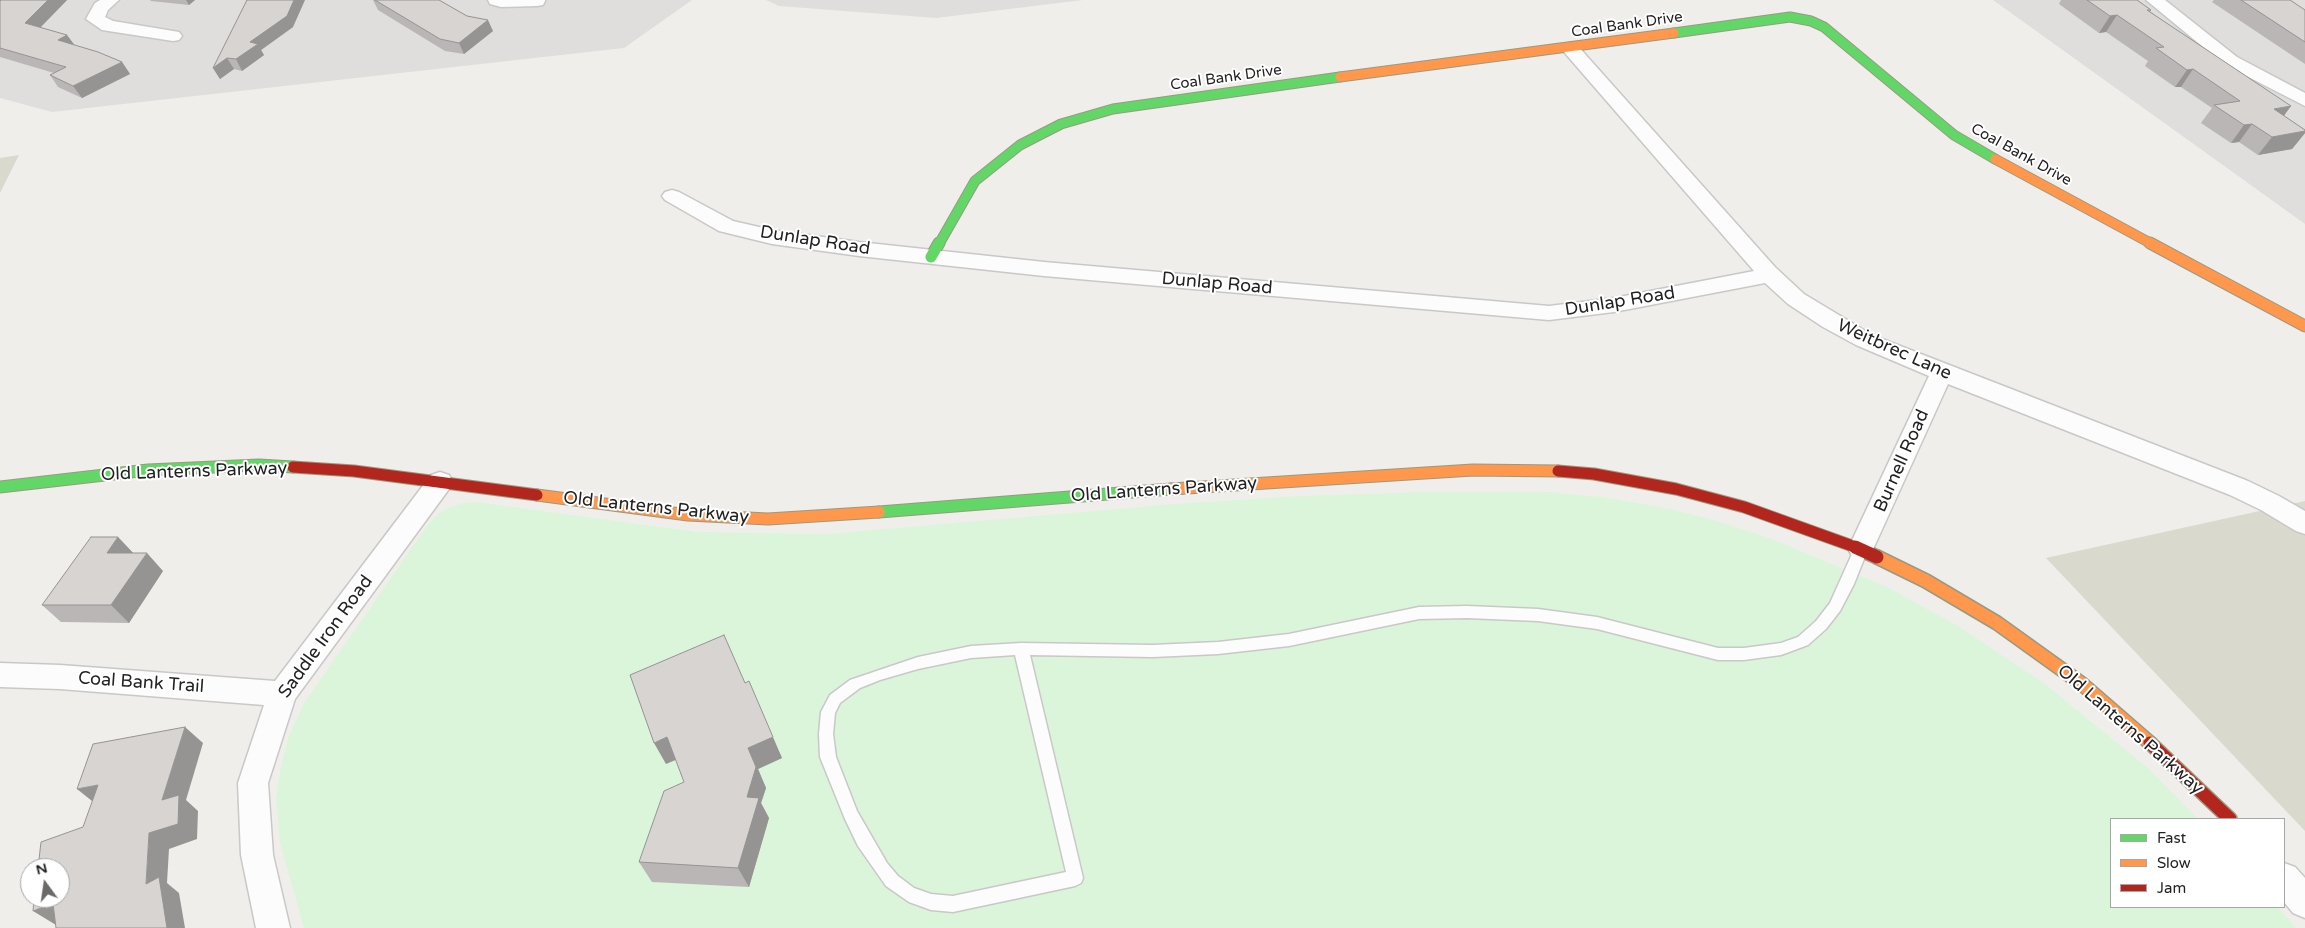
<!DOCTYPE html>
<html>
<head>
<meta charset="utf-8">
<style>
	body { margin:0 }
	#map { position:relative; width:2305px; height:928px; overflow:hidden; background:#f0eeeb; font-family:"Varela Round",sans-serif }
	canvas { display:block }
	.legend { position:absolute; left:2110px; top:818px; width:175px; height:90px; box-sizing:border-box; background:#fff; border:1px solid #a7a7a7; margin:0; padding:6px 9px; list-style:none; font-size:15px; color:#222 }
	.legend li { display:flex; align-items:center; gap:10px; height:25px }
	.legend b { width:25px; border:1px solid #a7a7a7 }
	.north { position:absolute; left:20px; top:858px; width:50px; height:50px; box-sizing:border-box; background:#fff; border:1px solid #a7a7a7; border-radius:50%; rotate:346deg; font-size:14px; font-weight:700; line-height:20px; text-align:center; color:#222 }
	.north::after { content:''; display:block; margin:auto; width:18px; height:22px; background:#6a6968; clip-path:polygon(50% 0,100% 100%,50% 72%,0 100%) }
</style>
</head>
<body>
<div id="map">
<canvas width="2305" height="928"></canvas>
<ul class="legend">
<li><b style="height:6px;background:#63d668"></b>Fast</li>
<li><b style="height:6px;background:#ff974d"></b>Slow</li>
<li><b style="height:6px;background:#b3261e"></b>Jam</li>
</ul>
<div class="north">N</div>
</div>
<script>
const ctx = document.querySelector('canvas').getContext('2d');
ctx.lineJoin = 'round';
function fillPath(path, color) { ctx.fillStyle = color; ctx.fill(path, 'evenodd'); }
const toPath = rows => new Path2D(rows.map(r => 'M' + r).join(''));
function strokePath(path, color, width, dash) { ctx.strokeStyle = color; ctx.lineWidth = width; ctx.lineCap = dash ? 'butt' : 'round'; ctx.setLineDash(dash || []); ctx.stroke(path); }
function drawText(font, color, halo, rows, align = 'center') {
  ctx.font = font + ' "Varela Round",sans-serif'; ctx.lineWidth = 4; ctx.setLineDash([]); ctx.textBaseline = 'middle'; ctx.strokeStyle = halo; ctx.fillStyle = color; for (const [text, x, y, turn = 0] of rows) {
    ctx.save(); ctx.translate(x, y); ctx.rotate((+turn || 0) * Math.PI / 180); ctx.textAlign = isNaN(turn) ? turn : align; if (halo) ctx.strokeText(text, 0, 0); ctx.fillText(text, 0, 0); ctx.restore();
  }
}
const residential = toPath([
	[0,0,692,0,624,48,52,112,0,98],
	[766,0,1083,0,936,18,779,6],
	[1993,0,2305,0,2305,224]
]);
const construction = toPath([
	[19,155,0,193,0,158],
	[2305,501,2305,831,2046,558]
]);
const park = toPath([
	[1423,492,1547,492,1602,497,1661,507,1710,519,1769,538,1889,588,1958,626,2045,684,2148,768,2198,819,2111,819,2111,907,2278,907,2296,928,304,928,280,843,276,799,281,766,289,736,304,703,427,526,438,514,448,508,463,503,476,502,697,532,827,534,1175,504,1301,496]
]);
const lane = toPath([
	[1861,544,1866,545,1868,549,1854,584,1840,611,1826,629,1808,645,1781,655,1744,660,1718,660,1597,629,1538,621,1467,618,1419,619,1289,646,1218,654,1153,657,1030,655,1083,878,1081,883,1075,886,953,912,931,910,909,902,886,886,858,846,845,819,820,757,819,734,821,712,830,695,850,680,918,657,971,646,1021,643,1153,645,1218,642,1289,634,1419,607,1467,606,1538,609,1597,617,1718,648,1744,648,1781,643,1798,637,1816,621,1830,603,1856,545,1861,544],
	[1015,655,1066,872,953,896,931,894,914,888,898,876,887,863,857,811,836,757,833,734,835,713,840,703,860,688,880,680,918,669,971,658,1015,655]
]);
const street = toPath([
	[100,0,119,0,108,10,105,17,113,21,179,32,182,36,179,40,173,41,102,30,86,19,95,3,100,0],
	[488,0,545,0,545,1,543,5,537,6,501,7,490,4,488,0],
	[2146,0,2165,0,2237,57,2305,93,2305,106,2225,65,2146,0],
	[1570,43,1576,44,1775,267,1804,294,1872,335,2248,481,2279,496,2305,511,2305,534,2296,531,2261,510,2230,495,1948,384,1870,556,1861,559,1852,556,1848,549,1929,376,1856,345,1823,327,1788,304,1765,283,1614,312,1549,320,1044,276,859,256,772,244,719,231,665,200,662,196,665,192,672,190,679,192,733,221,772,230,859,242,1044,262,1549,306,1614,298,1754,271,1564,52,1561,48,1564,44,1570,43],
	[440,472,449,475,453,482,449,489,295,699,268,783,273,855,290,928,256,928,241,855,238,783,264,705,60,689,0,687,0,663,60,665,275,681,431,475,440,472],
	[2284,863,2295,867,2305,878,2305,918,2293,913,2284,902,2284,863]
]);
const fastFar1 = toPath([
	[1674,33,1790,17,1811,21,1824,27,1954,135,1995,159],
	[939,244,975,181,1020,145,1061,124,1113,109,1340,77]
]);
const fast = toPath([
	[931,257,939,243],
	[0,487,148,470,259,465,293,467],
	[879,512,1171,489]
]);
const slowFar2 = toPath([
	[1340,77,1674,33],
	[1995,159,2152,244]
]);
const slowFar1 = toPath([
	[2150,243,2305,326],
	[1171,489,1473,470,1558,471],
	[537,495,688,515,768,519,879,512]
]);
const slow = toPath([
	[1877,557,1926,581,1997,623,2082,684,2150,743]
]);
const jamFar1 = toPath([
	[293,467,354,471,537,495],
	[1558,471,1594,474,1676,489,1744,507,1858,548]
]);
const jam = toPath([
	[1855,547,1877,557],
	[2150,743,2230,819]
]);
const wall = toPath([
	[67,0,40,28,67,35,74,45,122,62,130,74,82,98,58,87,50,75,54,73,0,57,0,1],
	[150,0,195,0,189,5,151,1],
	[247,0,293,27,261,50,264,55,242,71,234,69,220,79,213,68],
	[373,0,439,0,493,31,464,54,445,51,378,10],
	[2061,0,2137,0,2151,10,2150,12,2284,116,2305,130,2305,133,2292,149,2258,155,2239,142,2231,143,2201,123,2212,108,2181,87,2175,87,2145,66,2148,61,2106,32,2099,33,2059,4],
	[2214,0,2290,0,2305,10,2305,64,2212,2],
	[118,537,133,553,163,571,129,623,61,622,42,605],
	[745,683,782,758,758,769,766,788,761,803,769,818,749,887,652,882,639,862,684,782,676,760,666,764]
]);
const shadedWall = toPath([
	[48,0,67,0,33,35,25,23],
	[186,0,195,0,189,5],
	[294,0,305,0,293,27,261,50,264,55,242,71,236,59,250,42],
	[2117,15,2106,32,2099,33,2110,16],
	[488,20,493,31,464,54,459,43],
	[67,35,76,47,58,40],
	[227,58,234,69,220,79,213,68],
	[122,62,130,74,82,98,73,86],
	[2193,69,2181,87,2175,87,2187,70],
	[2291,106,2278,124,2274,109],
	[2252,124,2239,142,2231,143,2244,125],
	[2305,131,2305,133,2292,149,2258,155,2272,137],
	[118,537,135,555,107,553],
	[147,553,163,571,129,623,111,605],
	[185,727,203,743,186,800,198,811,197,839,169,849,167,883,179,893,185,928,167,928,146,884,149,833,162,800],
	[667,737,679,758,666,764,654,743],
	[773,737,782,758,758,769,766,788,761,803,769,818,749,887,738,868,747,797,748,748],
	[98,785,97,805,77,789],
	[53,903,56,925,33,911]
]);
const building = toPath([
	[1,0,48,0,25,23,67,35,58,40,98,52,122,62,73,86,50,75,66,67,0,48,0,1,1,0],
	[247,0,294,0,287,16,250,42,258,44,236,59,227,58,213,68,247,0],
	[375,0,439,0,467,16,488,20,459,43,440,39,375,0],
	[2087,0,2137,0,2151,10,2147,10,2291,106,2274,109,2305,130,2305,131,2272,137,2252,124,2244,125,2214,105,2240,101,2193,69,2187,70,2156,48,2164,47,2117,15,2110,16,2087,0],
	[2241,0,2290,0,2305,10,2305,42,2241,0],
	[91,537,118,537,107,553,147,553,111,605,42,605,91,537],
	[724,635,745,683,749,681,773,737,748,748,756,767,747,797,759,798,738,868,639,862,664,791,684,782,667,737,654,743,630,675,724,635],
	[185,727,162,800,179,795,178,824,149,833,146,884,159,877,167,928,56,928,53,903,33,911,34,898,60,898,60,868,38,868,41,842,83,827,98,785,77,789,93,744,185,727]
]);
const farStreetnames = [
	["Coal Bank Drive",1627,25,-8],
	["Coal Bank Drive",1226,78,-8],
	["Coal Bank Drive",2021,155,29]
];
const streetNames = [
	["Dunlap Road",815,241,9],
	["Dunlap Road",1217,284,5],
	["Dunlap Road",1620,302,-9],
	["Weitbrec Lane",1894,350,24],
	["Burnell Road",1902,461,-66],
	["Old Lanterns Parkway",194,472,-2],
	["Old Lanterns Parkway",1164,490,-4],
	["Old Lanterns Parkway",656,508,6],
	["Saddle Iron Road",326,637,-54],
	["Coal Bank Trail",141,683,4],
	["Old Lanterns Parkway",2130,730,41]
];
fillPath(residential, '#dfdedc');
fillPath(construction, '#d9d9cd');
fillPath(park, '#daf5da');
strokePath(lane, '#c9c8c7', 3);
strokePath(street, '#c9c8c7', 3);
strokePath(fastFar1, '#999a82', 11);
strokePath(fast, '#999a82', 13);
strokePath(slowFar2, '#999a82', 11);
strokePath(slowFar1, '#999a82', 13);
strokePath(slow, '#999a82', 16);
strokePath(jamFar1, '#999a82', 13);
strokePath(jam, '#999a82', 16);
fillPath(lane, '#fdfcfc');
fillPath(street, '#fdfcfc');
strokePath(fastFar1, '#63d668', 9);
strokePath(fast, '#63d668', 11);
strokePath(slowFar2, '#ff974d', 9);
strokePath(slowFar1, '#ff974d', 11);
strokePath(slow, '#ff974d', 13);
strokePath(jamFar1, '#b3261e', 11);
strokePath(jam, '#b3261e', 13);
fillPath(wall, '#b9b6b5');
fillPath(shadedWall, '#969493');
fillPath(building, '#d7d4d2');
strokePath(building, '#969493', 1);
drawText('15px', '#222', '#fff', farStreetnames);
drawText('18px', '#222', '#fff', streetNames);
</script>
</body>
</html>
